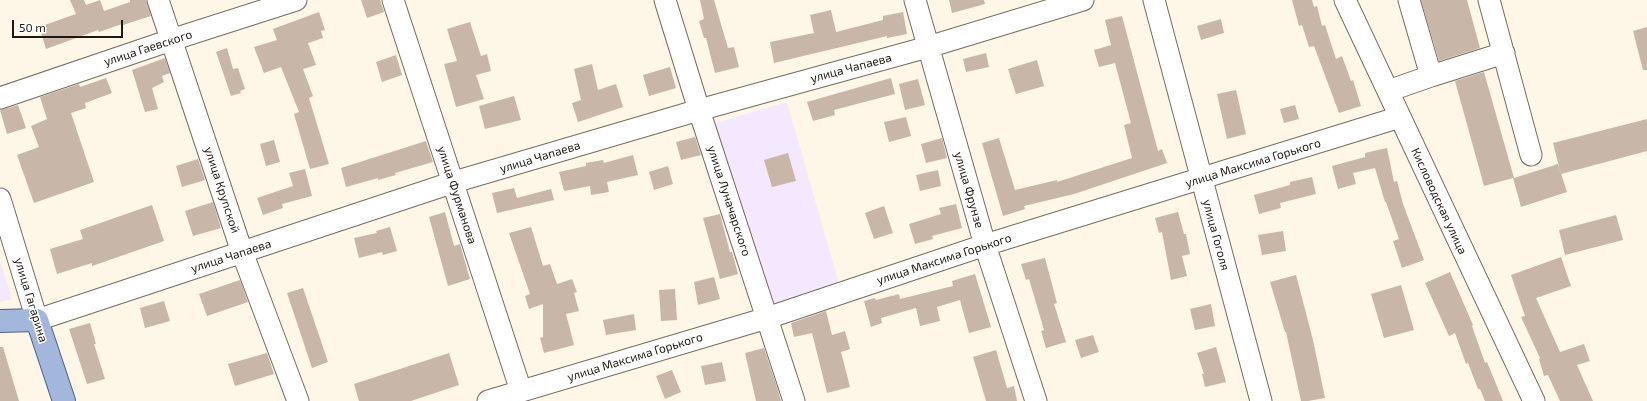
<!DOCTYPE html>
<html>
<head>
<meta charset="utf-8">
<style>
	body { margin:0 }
	#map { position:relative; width:1647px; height:401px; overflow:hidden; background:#fef6e7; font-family:"Exo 2",sans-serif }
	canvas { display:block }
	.scale { position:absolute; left:12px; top:20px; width:111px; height:18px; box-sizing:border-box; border:2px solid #1c1912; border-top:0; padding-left:5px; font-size:12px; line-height:14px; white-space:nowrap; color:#1c1912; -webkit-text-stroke:3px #fff; paint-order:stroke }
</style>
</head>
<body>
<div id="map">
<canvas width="1647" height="401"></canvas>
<div class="scale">50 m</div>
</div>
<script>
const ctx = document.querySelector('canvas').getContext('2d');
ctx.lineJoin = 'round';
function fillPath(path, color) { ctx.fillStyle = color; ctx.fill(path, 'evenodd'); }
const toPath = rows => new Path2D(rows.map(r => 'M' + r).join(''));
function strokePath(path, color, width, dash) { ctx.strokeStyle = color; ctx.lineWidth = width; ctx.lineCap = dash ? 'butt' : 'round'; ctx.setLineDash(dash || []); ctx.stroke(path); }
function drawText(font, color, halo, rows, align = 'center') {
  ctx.font = font + ' "Exo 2",sans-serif'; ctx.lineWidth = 3; ctx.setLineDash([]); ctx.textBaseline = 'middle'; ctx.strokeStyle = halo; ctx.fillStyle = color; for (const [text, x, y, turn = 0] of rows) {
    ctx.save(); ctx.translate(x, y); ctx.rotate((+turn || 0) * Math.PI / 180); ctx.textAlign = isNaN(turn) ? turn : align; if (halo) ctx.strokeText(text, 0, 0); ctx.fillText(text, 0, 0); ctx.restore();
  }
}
const industrial = toPath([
	[787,102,839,284,770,307,712,124],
	[0,261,12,299,0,302]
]);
const building = toPath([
	[70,0,84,0,86,5,100,0,104,11,130,2,130,0,146,0,151,16,123,25,122,24,99,32,98,30,46,49,39,27,76,14],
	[361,0,380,0,384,12,367,18],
	[700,0,714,0,728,48,734,47,739,67,715,73,706,38,704,38,699,21,704,19],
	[949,0,984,0,985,4,952,13],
	[1292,0,1312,0,1314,7,1317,6,1322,26,1325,25,1336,59,1342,56,1351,81,1353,80,1361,106,1339,113,1314,46,1309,47,1302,25,1299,26],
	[1421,0,1467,0,1480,48,1439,61],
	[831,10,836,32,883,20,883,16,903,12,907,34,887,38,887,36,774,63,770,42,814,33,810,15],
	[319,12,325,30,321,31,323,38,308,43,316,65,303,69,313,96,309,98,329,164,310,169,294,114,299,112,281,67,264,73,254,47,277,40,273,29],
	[1122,16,1158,151,1162,149,1167,163,1074,194,1024,206,1025,209,1003,216,982,143,999,138,1015,190,1057,180,1057,182,1132,158,1124,125,1131,123,1115,63,1099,67,1094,50,1111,45,1105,20],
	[1221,19,1224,33,1201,40,1197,26],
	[470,22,481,56,487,54,491,71,476,75,484,99,456,107,444,64,457,61,447,29],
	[1647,27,1647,70,1643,70,1633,31],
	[227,48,233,69,238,68,245,89,240,91,241,93,231,96,216,52],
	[986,53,989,67,966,72,963,59],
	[396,55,402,75,382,82,376,62],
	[165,58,170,73,162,76,164,82,152,88,158,109,145,112,132,70],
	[1037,60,1044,86,1016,94,1008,69],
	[592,64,598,90,616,84,623,107,578,122,572,103,581,100,574,69],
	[670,67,676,88,649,96,643,75],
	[1484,72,1514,178,1558,164,1567,192,1521,207,1513,178,1484,186,1455,81],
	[106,78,112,93,85,103,86,108,71,113,94,182,34,203,17,155,39,147,31,126,47,119,40,97,79,84,80,87],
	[891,78,895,94,834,110,835,115,813,121,807,102],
	[918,79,925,105,905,110,899,84],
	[1236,90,1246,134,1227,139,1217,94],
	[514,96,521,120,485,129,479,106],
	[18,105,26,128,7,134,0,110],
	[1295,105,1299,119,1284,123,1280,109],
	[906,117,911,136,889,142,884,122],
	[1647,119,1647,151,1561,174,1553,143],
	[695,137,701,155,681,160,676,142],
	[942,138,947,158,926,163,921,144],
	[274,140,280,162,266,166,260,144],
	[426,141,433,162,395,173,396,175,378,180,378,178,346,187,341,168],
	[1387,148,1394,182,1397,181,1403,204,1424,260,1402,268,1393,241,1399,239,1386,202,1385,202,1375,168,1353,173,1356,184,1338,189,1332,166,1365,157,1365,153],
	[788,153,796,181,772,187,764,160],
	[633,155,638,175,607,182,609,192,591,195,590,186,564,191,559,172,586,166,586,163,603,160,604,163],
	[198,159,205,180,182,187,176,166],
	[668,166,673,184,654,190,649,172],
	[305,169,312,196,282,204,283,208,263,215,257,198,293,186,289,173],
	[938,170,941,186,920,191,916,175],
	[1312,177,1316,194,1280,203,1281,208,1259,214,1254,195,1290,185,1290,182],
	[514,188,517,198,551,189,554,200,497,213,492,193],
	[213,202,221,228,193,236,185,211],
	[956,204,962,228,932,236,933,239,915,244,909,224,941,214,939,208],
	[152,205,164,241,92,266,92,263,57,274,50,249,83,239,80,230],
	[884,206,893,233,874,239,865,213],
	[445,212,454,246,460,244,470,279,448,286,429,217],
	[1178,212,1184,234,1186,234,1190,254,1182,256,1187,276,1171,280,1162,232,1159,233,1155,218],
	[720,214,730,252,732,252,738,274,720,279,703,218],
	[1616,215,1623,240,1565,255,1559,230],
	[390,227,397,251,383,255,382,252,359,258,354,238,377,233,376,231],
	[531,227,543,266,550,264,557,284,572,279,577,292,574,293,579,311,566,314,574,345,544,353,540,338,543,337,543,304,529,309,525,296,530,294,509,233],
	[1283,231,1286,251,1262,255,1258,235],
	[1561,257,1571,286,1536,298,1560,352,1584,344,1590,361,1577,365,1593,401,1560,401,1548,375,1544,376,1539,359,1540,358,1521,317,1525,316,1511,275],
	[1045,258,1057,303,1054,304,1066,342,1046,348,1041,331,1044,330,1029,279,1026,280,1021,264],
	[1450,272,1473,325,1472,326,1485,363,1487,362,1503,401,1485,401,1480,389,1478,389,1468,363,1466,364,1455,333,1449,336,1425,283],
	[975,274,991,327,969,333,960,300,937,307,940,321,920,326,916,308,881,318,882,323,871,327,864,301,875,298,876,300,899,294,900,299,953,286,952,281],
	[1296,275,1313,340,1325,398,1308,401,1301,401,1286,332,1285,332,1270,282],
	[714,277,720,299,698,305,694,282],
	[240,280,248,302,207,316,199,294],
	[1401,285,1414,330,1384,338,1371,294],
	[303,288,328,362,312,368,287,293],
	[675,289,677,320,661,321,659,290],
	[164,301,170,321,145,328,140,308],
	[1211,304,1215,326,1195,330,1190,309],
	[826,311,832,335,845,331,850,349,841,352,850,387,827,393,812,333,794,337,791,323],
	[634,314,636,330,606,335,603,320],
	[90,323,96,344,94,344,105,379,87,384,69,329],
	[1093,335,1099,352,1081,358,1075,340],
	[0,347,3,347,19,401,0,401],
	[1216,347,1226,382,1205,387,1202,374,1204,374,1197,353],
	[764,348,777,387,781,401,756,401,745,353],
	[996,350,1007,388,1014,386,1017,401,986,401,973,357],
	[267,353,274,374,235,386,228,364],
	[449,353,459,385,411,401,359,401,354,384],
	[722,362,726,381,705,385,701,366],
	[672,370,681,392,665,399,656,376]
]);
const minor = toPath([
	[158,0,242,252,298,401],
	[393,0,521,391],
	[665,0,699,110,794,401],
	[915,0,985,245,1036,401],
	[1154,0,1261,401],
	[1345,0,1534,401],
	[1409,0,1431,76],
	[1489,0,1531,155],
	[1388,91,1431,76,1504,53],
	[0,98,171,40,296,0],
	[0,199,37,320,454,182,699,110,928,47,1083,0],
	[488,401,767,318,985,245,1400,117]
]);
const major = toPath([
	[0,321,37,320,64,401]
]);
const streetNames = [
	["улица Гаевского",148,48,-18],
	["улица Чапаева",851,68,-15],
	["улица Чапаева",540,157,-17],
	["улица Максима Горького",1253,163,-17],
	["улица Крупской",222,190,72],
	["улица Фрунзе",969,190,74],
	["улица Фурманова",457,195,72],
	["улица Луначарского",729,201,72],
	["Кисловодская улица",1439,201,65],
	["улица Гоголя",1216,235,75],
	["улица Чапаева",231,256,-18],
	["улица Максима Горького",944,259,-18],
	["улица Гагарина",31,300,73],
	["улица Максима Горького",635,357,-17]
];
fillPath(industrial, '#f3e8fd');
fillPath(building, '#c8b6a9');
strokePath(minor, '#756d5c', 23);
strokePath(major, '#4c6088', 24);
strokePath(minor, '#fff', 21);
strokePath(major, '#a3b7dd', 22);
drawText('12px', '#1c1912', '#fff', streetNames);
</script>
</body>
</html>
